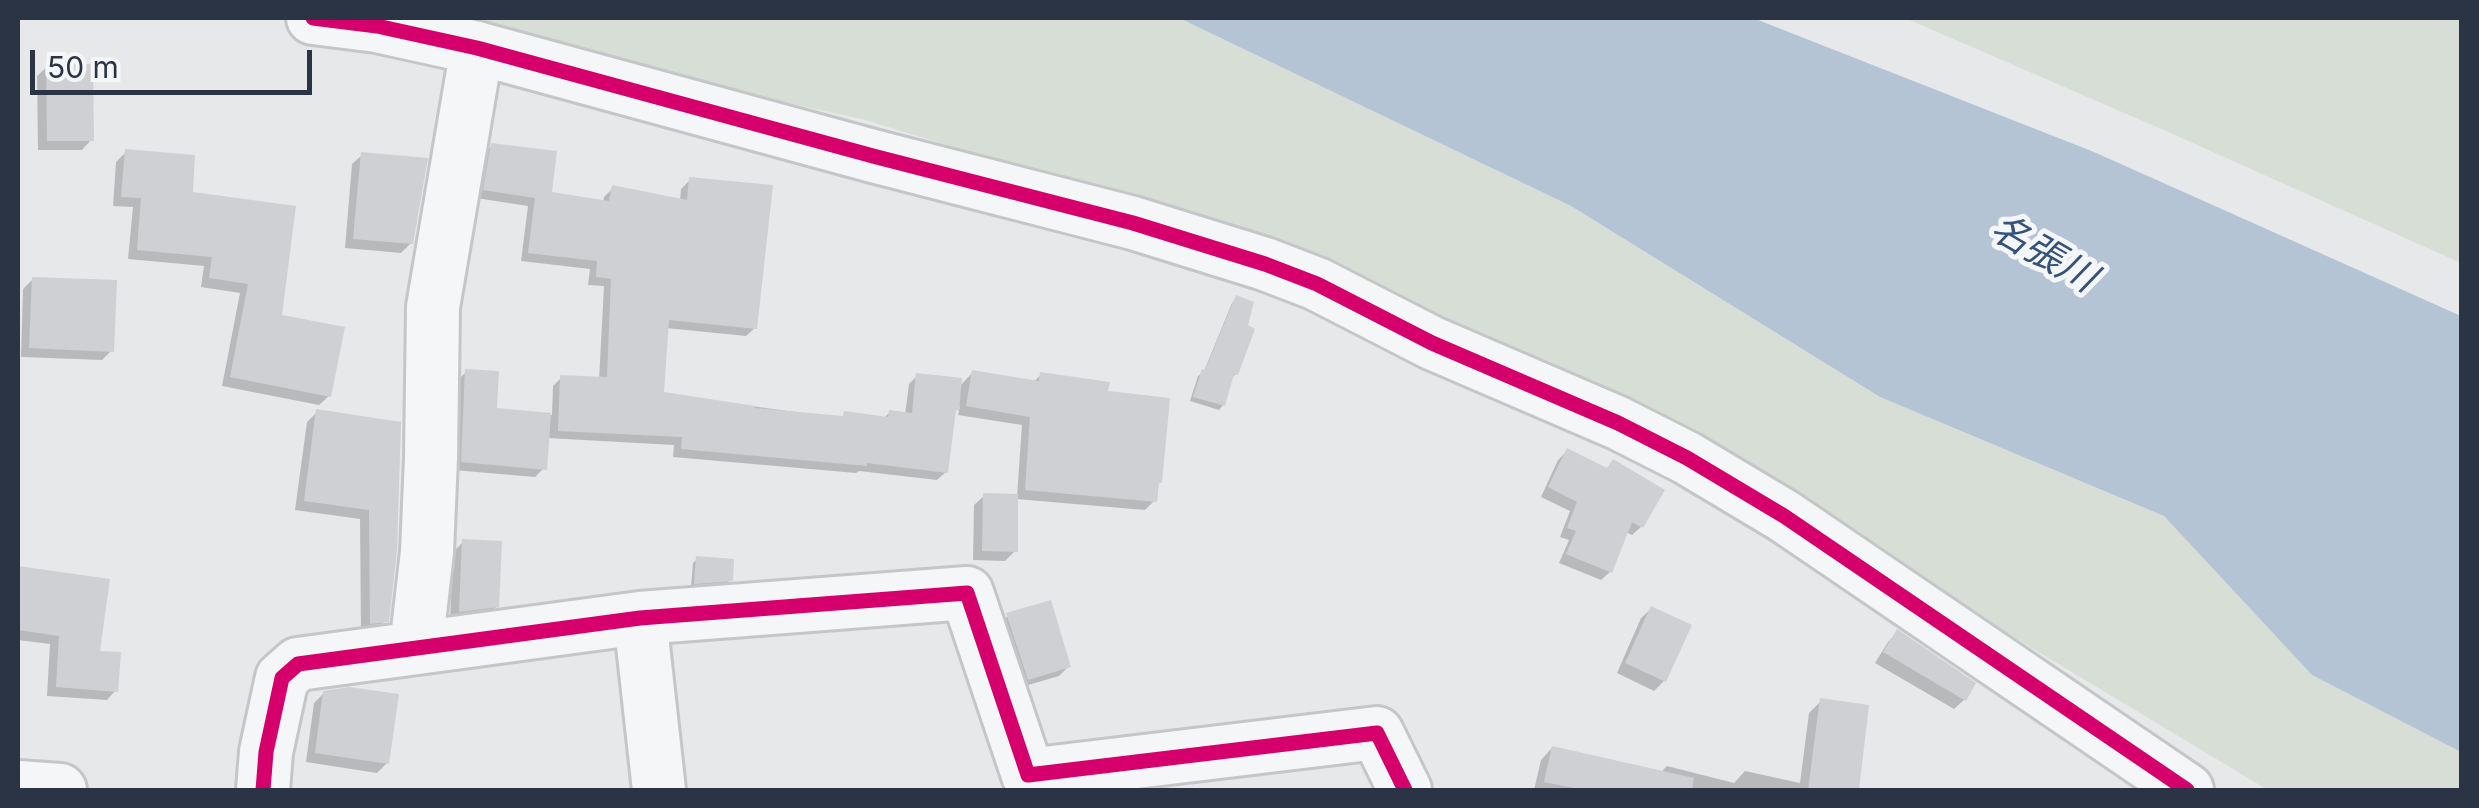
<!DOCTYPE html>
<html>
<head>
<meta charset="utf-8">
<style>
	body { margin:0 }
	#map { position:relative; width:2479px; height:808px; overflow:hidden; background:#e6e8ea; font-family:Inter,sans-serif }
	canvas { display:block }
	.frame { position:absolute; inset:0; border:20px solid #2b3445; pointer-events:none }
	.scale { position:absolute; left:30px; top:50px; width:282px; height:45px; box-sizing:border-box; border:5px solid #2b3445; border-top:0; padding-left:12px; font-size:30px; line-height:35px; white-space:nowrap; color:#2b3445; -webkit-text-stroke:8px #f4f6f9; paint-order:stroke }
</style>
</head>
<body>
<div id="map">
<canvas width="2479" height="808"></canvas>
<div class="frame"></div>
<div class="scale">50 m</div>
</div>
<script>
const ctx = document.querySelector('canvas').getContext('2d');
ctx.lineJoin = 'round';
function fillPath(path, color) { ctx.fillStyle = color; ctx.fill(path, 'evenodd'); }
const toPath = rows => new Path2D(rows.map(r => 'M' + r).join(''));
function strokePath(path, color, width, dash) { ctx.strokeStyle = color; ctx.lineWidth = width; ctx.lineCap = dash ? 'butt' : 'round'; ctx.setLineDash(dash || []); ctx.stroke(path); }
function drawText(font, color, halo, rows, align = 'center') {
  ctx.font = font + ' Inter,"Noto Sans JP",sans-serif'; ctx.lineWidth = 10; ctx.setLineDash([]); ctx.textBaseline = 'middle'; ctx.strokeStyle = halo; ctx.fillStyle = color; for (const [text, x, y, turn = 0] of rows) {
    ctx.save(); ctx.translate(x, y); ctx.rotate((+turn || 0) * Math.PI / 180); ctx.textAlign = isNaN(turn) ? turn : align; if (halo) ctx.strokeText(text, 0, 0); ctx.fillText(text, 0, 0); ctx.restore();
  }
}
const green = toPath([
	[397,18,1179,18,1571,206,1880,397,2164,516,2312,675,2461,752,2461,790,2268,790,1874,553,1672,421,1476,332,1287,255,1067,182,862,119],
	[1905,18,2461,18,2461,263,2166,131]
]);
const water = toPath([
	[1179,18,1753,18,2094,152,2461,316,2461,752,2312,675,2164,516,1880,397,1571,206]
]);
const shadow = toPath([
	[47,67,91,140,82,150,38,150,37,76],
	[492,145,549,195,603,203,604,197,613,188,680,201,681,189,690,180,755,328,746,336,666,328,662,394,840,418,845,414,883,419,889,413,905,415,909,384,917,376,959,387,973,372,1033,382,1041,375,1106,394,1155,500,1145,510,1016,499,1015,551,1005,561,973,560,974,505,984,496,1017,496,1022,425,958,415,960,406,953,413,946,472,937,480,859,471,856,473,673,457,674,445,547,438,544,468,535,477,453,470,457,381,466,372,495,410,552,415,553,386,561,378,599,380,604,286,588,285,590,269,521,261,528,206,476,198,484,154],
	[126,152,190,194,329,396,319,405,222,386,240,293,201,287,204,266,128,259,133,207,113,206,116,162],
	[362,155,411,243,401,253,345,248,352,164],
	[33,279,111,351,102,360,21,357,23,289],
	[1237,298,1236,374,1232,378,1223,405,1219,410,1190,401,1198,376,1204,371,1232,303],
	[317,412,399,424,386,620,376,630,361,633,360,519,295,510,307,422],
	[1567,451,1605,470,1613,462,1641,527,1632,535,1626,532,1610,572,1601,580,1559,563,1569,540,1560,537,1570,511,1541,497,1558,460],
	[463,542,497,606,487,616,450,621,453,552],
	[697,559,730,580,726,584,691,587,693,563],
	[18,568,107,581,98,653,116,690,107,700,47,696,50,644,18,640],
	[1651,609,1689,626,1664,681,1654,691,1617,673,1641,618],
	[1008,616,1069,666,1059,676,1018,688,998,625],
	[1897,632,1973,684,1964,700,1954,709,1875,663,1888,642],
	[324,693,387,763,377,773,306,762,314,703],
	[1821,701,1862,749,1853,790,1534,790,1541,760,1552,748,1660,773,1667,766,1734,783,1745,771,1800,783,1809,713]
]);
const building = toPath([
	[46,64,93,64,94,141,47,141],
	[491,143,557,151,552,192,609,201,612,185,687,200,689,177,773,185,757,329,669,320,664,392,755,406,755,408,843,416,844,411,888,417,889,410,912,413,916,373,962,378,959,411,956,410,948,473,867,463,867,466,681,449,682,437,558,431,560,375,607,377,611,279,596,277,597,261,528,253,535,198,483,190],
	[125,149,195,155,193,192,296,206,282,315,345,327,331,397,230,377,248,284,209,278,212,257,137,250,141,198,121,197],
	[361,152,428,158,413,244,353,239],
	[32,277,117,280,114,352,29,348],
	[1236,295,1254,302,1248,325,1255,329,1238,375,1234,374,1225,406,1193,397,1202,369,1205,370],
	[465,369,499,371,497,408,551,413,547,470,461,462],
	[972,370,1039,381,1040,372,1110,382,1108,391,1170,398,1162,483,1159,483,1157,502,1025,490,1030,417,966,406],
	[316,409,401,422,397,550,389,622,370,624,369,510,304,501],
	[1567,448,1607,468,1613,459,1665,490,1643,528,1632,522,1612,573,1566,554,1576,531,1567,528,1577,502,1548,487],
	[983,493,1018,494,1018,552,982,551],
	[462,539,502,541,499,607,459,612],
	[696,556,734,559,733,581,694,584],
	[18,566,110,579,100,651,121,652,118,692,56,687,59,636,18,630],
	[1051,600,1071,667,1028,680,1006,613],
	[1651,606,1692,625,1666,682,1625,663],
	[1897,629,1976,683,1966,701,1883,652],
	[349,687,399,694,389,764,315,753,323,691],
	[1820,698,1869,705,1859,790,1808,790],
	[1552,746,1694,778,1692,790,1584,790,1544,782]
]);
const minor = toPath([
	[313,18,377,26,477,48,873,156,1133,223,1265,264,1317,284,1432,343,1618,423,1687,458,1784,516,2187,790],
	[640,618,659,790],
	[416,648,427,552,431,458,433,307,477,48],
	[18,787,60,790],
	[263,790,266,752,282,678,298,664,640,618,967,593,1028,775,1377,733,1405,790]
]);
const cycleway = toPath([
	[313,18,377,26,477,48,873,156,1133,223,1265,264,1317,284,1432,343,1618,423,1687,458,1784,516,2187,790],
	[263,790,266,752,282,678,298,664,640,618,967,593,1028,775,1377,733,1405,790]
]);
const waterNames = [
	["名張川",2043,254,30]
];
fillPath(green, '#d6ded6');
fillPath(water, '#b4c4d5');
fillPath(shadow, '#0003');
fillPath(building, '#ced0d3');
strokePath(minor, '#c4c6c8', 58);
strokePath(minor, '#f5f6f7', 52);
strokePath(cycleway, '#d6006c', 15);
drawText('italic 38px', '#34527a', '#f4f6f9', waterNames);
</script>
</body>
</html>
